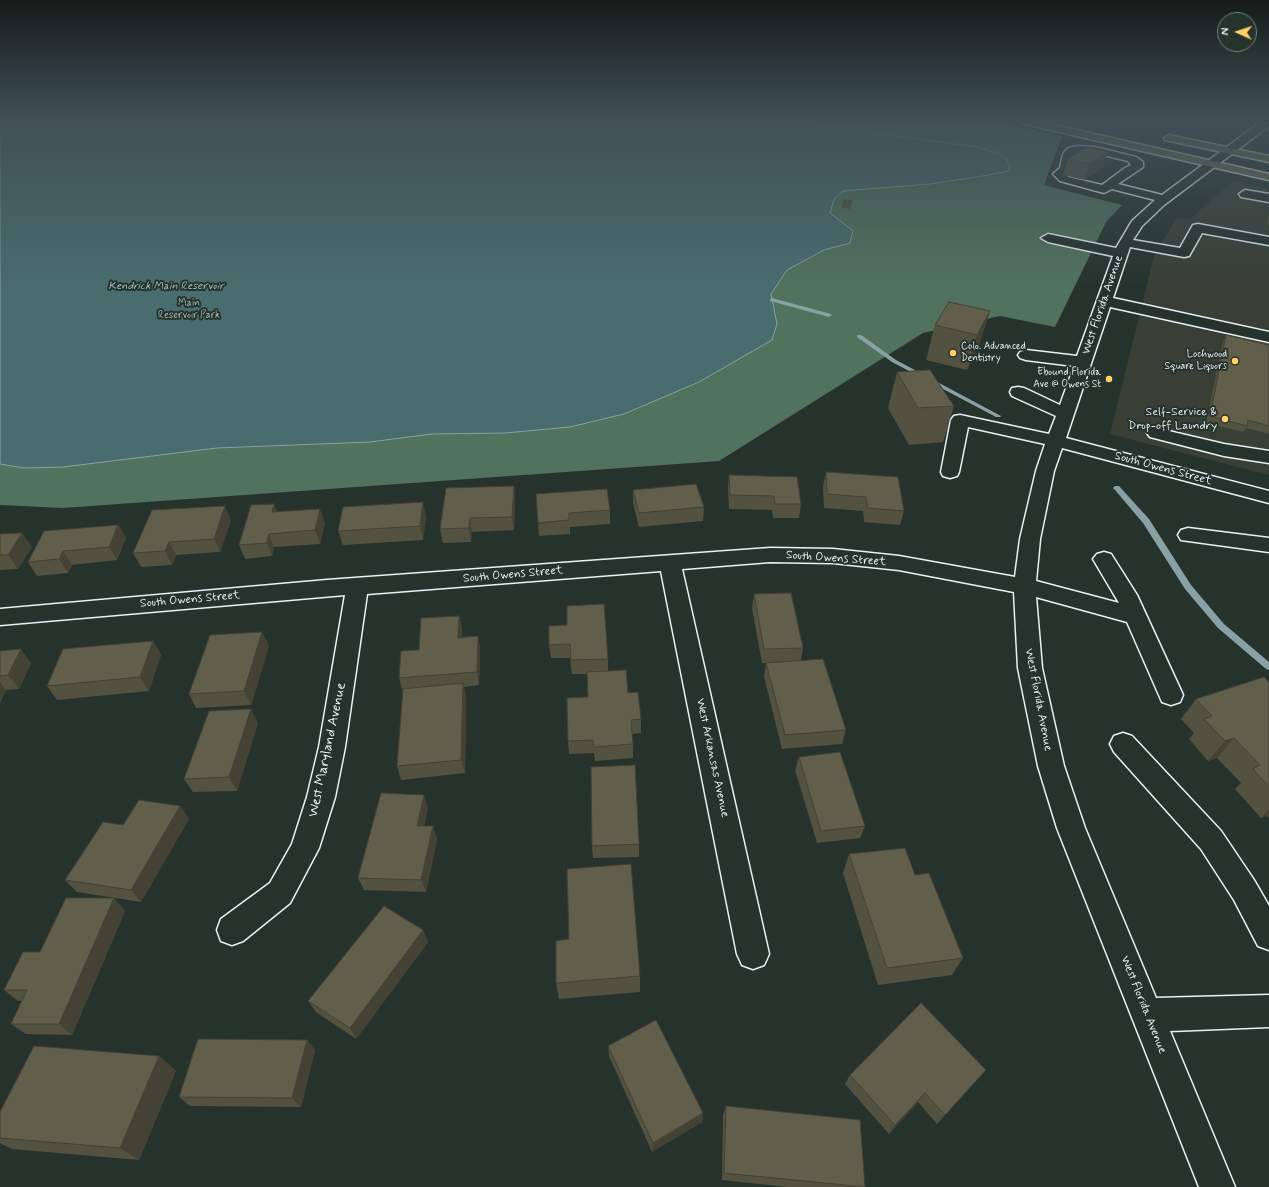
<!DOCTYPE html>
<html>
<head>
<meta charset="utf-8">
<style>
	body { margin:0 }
	#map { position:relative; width:1269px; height:1187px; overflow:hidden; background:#26332d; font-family:Mynerve,sans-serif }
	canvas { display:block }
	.north { position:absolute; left:1217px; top:12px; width:40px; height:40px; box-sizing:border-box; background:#26332d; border:1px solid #747f7e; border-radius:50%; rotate:273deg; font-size:11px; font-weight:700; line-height:16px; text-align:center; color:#e8f1f8 }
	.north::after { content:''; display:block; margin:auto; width:14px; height:18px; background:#ffd166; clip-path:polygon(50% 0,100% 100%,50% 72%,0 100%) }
</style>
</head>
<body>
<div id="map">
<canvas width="1269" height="1187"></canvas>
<div class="north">N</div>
</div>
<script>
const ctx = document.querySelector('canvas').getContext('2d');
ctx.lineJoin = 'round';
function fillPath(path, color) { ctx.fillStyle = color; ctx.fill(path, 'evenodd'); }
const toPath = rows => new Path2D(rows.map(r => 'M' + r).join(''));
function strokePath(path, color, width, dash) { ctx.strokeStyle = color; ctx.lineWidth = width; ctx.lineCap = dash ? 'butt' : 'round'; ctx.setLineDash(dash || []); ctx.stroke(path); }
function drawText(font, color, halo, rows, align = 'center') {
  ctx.font = font + ' Mynerve,sans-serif'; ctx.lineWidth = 4; ctx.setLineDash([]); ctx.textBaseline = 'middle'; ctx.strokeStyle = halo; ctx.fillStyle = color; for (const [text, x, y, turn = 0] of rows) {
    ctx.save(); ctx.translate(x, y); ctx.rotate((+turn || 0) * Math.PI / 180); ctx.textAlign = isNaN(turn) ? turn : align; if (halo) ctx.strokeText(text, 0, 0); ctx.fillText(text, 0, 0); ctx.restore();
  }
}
const built = toPath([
	[1234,180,1269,189,1269,475,1110,434,1154,256,1177,218,1190,219]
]);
const green = toPath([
	[0,121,994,121,1062,136,1044,185,1122,205,1106,222,1055,327,1000,316,923,333,719,461,63,508,0,505]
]);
const water = toPath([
	[0,121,788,121,976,147,997,153,1005,158,1010,165,1008,171,989,175,930,184,843,191,834,199,830,213,853,231,850,243,824,250,787,270,771,294,777,324,772,340,699,382,624,414,570,427,505,433,432,434,370,442,217,448,63,467,24,468,0,464,0,121]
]);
const stream = toPath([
	[772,298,831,314,832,315,829,317,770,301,770,299,772,298],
	[857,335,861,335,896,360,1001,416,1000,417,996,417,892,362,857,337,857,335],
	[1115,486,1119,486,1149,519,1191,585,1224,624,1269,662,1269,670,1266,669,1218,628,1185,589,1143,523,1115,490,1113,488,1115,486]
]);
const minor = toPath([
	[1262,121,1269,121,1269,126,1164,205,1142,226,1133,240,1180,248,1193,225,1198,224,1269,237,1269,245,1202,233,1189,256,1184,257,1130,247,1113,298,1269,332,1269,342,1110,307,1066,438,1269,491,1269,503,1062,448,1054,471,1040,539,1036,581,1119,603,1093,559,1097,554,1104,552,1111,554,1137,595,1183,695,1180,702,1171,705,1162,702,1127,622,1036,597,1042,668,1064,766,1085,828,1156,998,1269,995,1269,1027,1170,1031,1235,1187,1199,1187,1057,828,1038,766,1018,668,1014,592,899,570,833,563,770,562,682,569,769,954,764,965,753,969,742,965,737,954,661,571,367,594,345,747,335,797,319,848,290,903,243,941,232,945,221,941,217,930,221,919,270,883,292,844,307,797,319,747,345,595,0,625,0,609,327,580,770,548,833,549,899,556,1015,577,1020,539,1036,471,1045,444,968,427,959,472,957,476,950,478,943,476,941,472,951,420,954,416,960,415,1049,434,1056,416,1012,396,1010,392,1012,388,1018,387,1024,388,1060,405,1074,366,1026,360,1020,358,1018,355,1020,352,1026,350,1077,356,1113,256,1048,242,1041,238,1048,234,1116,248,1132,221,1155,200,1112,189,1104,193,1060,181,1053,174,1060,168,1063,154,1068,148,1078,146,1095,147,1136,157,1143,162,1143,167,1118,184,1162,195,1262,121],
	[1076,153,1095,153,1128,161,1131,165,1125,168,1102,185,1068,177,1066,174,1071,169,1076,153],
	[1245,190,1269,194,1269,202,1241,197,1239,194,1245,190],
	[1156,428,1224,444,1269,451,1269,463,1224,456,1150,437,1147,433,1150,429,1156,428],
	[1188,528,1269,538,1269,552,1181,540,1178,535,1181,530,1188,528],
	[1123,733,1132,736,1221,831,1254,880,1269,906,1269,950,1258,946,1234,900,1201,849,1114,752,1110,744,1114,736,1123,733]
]);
const major = toPath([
	[1019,121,1038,121,1269,174,1269,180,1024,124,1019,121],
	[1169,135,1269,156,1269,162,1165,140,1164,138,1169,135]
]);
const wall = toPath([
	[1068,159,1103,168,1084,180,1063,175],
	[852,201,850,209,842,208,843,202],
	[1269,212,1269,225,1267,224],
	[990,311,979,345,967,370,926,360,935,325],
	[1226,335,1269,345,1269,434,1246,428,1243,432,1206,423,1223,342],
	[897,372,954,406,943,442,909,445,888,408],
	[826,472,904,511,900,525,864,522,863,511,824,508,823,486],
	[729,475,801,504,799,518,773,518,772,510,729,509,728,489],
	[514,486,515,499,514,530,472,532,471,542,443,543,440,529],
	[633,490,704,507,703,521,639,527,633,503],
	[536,494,610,510,610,524,570,527,570,534,539,536],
	[274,504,277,512,325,523,320,544,274,547,272,556,245,559,239,545],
	[426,516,423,540,343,545,338,531],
	[231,520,220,552,176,555,172,565,141,567,133,553],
	[118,525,126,538,117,560,72,565,68,573,37,576,28,562],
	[0,534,32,547,18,569,0,570],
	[754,594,803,648,801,660,846,730,842,744,782,749,764,677,766,663,768,663,762,663,752,608],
	[459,616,462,629,461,637,478,636,480,650,479,685,464,687,466,697,465,773,401,780,397,766,403,692,399,678,419,650],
	[549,626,608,659,608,671,628,693,641,719,641,733,632,734,633,744,633,758,595,761,594,753,569,754,568,741,588,697,587,674,572,674,570,658,551,658,549,645],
	[153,641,161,655,149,691,57,700,47,686],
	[269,646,251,705,196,708,189,694],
	[0,651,31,663,19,689,6,690,0,703],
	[1269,682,1269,818,1267,816,1261,818,1235,789,1241,783,1217,758,1208,761,1189,739,1194,733,1181,719,1196,699],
	[258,723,237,791,193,792,184,779],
	[799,757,865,826,860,838,817,843,795,770],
	[180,806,189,819,141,902,77,892,65,880,123,825],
	[428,808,424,826,433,826,437,839,426,892,364,890,358,878],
	[639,844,639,857,593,858,592,846],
	[849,854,915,875,963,958,952,975,878,985,843,873],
	[125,911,72,1035,26,1034,11,1024,22,1001,18,1001,4,990],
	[423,930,428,942,356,1039,316,1012,308,1001],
	[569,939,640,976,640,992,559,999,556,983],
	[307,1040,315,1050,301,1107,190,1106,179,1097],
	[608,1046,703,1113,702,1122,652,1152,609,1056],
	[159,1056,176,1071,139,1160,12,1149,0,1143,0,1112],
	[986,1070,937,1124,918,1102,889,1134,845,1084,850,1075],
	[726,1106,865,1187,787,1187,722,1180,723,1115]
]);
const shadedWall = toPath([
	[1108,152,1103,168,1084,180,1089,164],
	[990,311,979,345,967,370,977,335],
	[514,486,515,499,514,530,512,517],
	[423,502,426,516,423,540,420,526],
	[274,504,280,517,272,512],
	[225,506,231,520,220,552,214,539],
	[320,509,325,523,320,544,315,530],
	[470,518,472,532,471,542,469,528],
	[118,525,126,538,117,560,109,547],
	[22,533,32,547,18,569,8,555],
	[269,534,274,547,272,556,267,543],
	[169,542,176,555,172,565,165,551],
	[63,551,72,565,68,573,59,559],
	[459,616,462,629,461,652,458,638],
	[262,632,269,646,251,705,244,691],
	[478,636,480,650,479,685,477,672],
	[153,641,161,655,149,691,140,677],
	[21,649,31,663,19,689,8,675],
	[0,682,6,690,0,703],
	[463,683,466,697,465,773,461,760],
	[251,709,258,723,237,791,229,777],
	[1234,738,1217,758,1208,761,1225,741],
	[424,795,428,808,421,838,417,826],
	[180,806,189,819,141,902,131,890],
	[1269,810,1269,814,1267,816,1261,818],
	[433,826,437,839,426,892,421,880],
	[114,898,125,911,72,1035,59,1024],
	[423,930,428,942,356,1039,350,1028],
	[307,1040,315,1050,301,1107,292,1098],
	[159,1056,176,1071,139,1160,120,1148],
	[925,1093,918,1102,889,1134,895,1125],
	[703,1113,702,1122,652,1152,653,1143]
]);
const building = toPath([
	[1087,147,1108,152,1089,164,1068,159,1087,147],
	[845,200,852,201,851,203,843,202,845,200],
	[949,302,990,311,977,335,935,325,949,302],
	[1226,335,1269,345,1269,426,1248,420,1247,426,1210,416,1226,335],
	[930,370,954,406,918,408,897,372,930,370],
	[826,472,898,477,904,511,868,508,866,497,827,494,826,472],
	[729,475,797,477,801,504,775,504,774,496,730,495,729,475],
	[696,484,704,507,639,513,633,490,696,484],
	[514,486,512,517,470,518,469,528,440,529,446,488,514,486],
	[607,489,610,510,569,513,569,520,538,523,536,494,607,489],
	[423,502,420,526,338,531,343,507,423,502],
	[274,504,272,512,320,509,315,530,269,534,267,543,239,545,251,505,274,504],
	[225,506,214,539,169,542,165,551,133,553,152,510,225,506],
	[118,525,109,547,63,551,59,559,28,562,44,531,118,525],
	[22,533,8,555,0,555,0,534,22,533],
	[791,593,803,648,764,649,754,594,791,593],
	[604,604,608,659,571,660,570,644,549,645,549,626,567,625,567,606,604,604],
	[459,616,458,638,478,636,477,672,399,678,401,651,419,650,421,618,459,616],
	[262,632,244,691,189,694,210,635,262,632],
	[153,641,140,677,47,686,63,649,153,641],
	[21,649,8,675,0,676,0,651,21,649],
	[823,659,846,730,785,735,766,663,823,659],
	[626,670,628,693,638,692,641,719,631,720,633,744,594,747,593,740,568,741,567,698,588,697,587,672,626,670],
	[1264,677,1269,682,1269,787,1253,769,1260,765,1234,738,1225,741,1204,719,1212,716,1196,699,1264,677],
	[463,683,461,760,397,766,403,689,463,683],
	[251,709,229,777,184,779,209,711,251,709],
	[840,752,865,826,821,831,799,757,840,752],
	[635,765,639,844,592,846,591,767,635,765],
	[381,793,424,795,417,826,433,826,421,880,358,878,381,793],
	[139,800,180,806,131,890,65,880,103,822,123,825,139,800],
	[905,848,915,875,929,873,963,958,887,968,849,854,905,848],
	[631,864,640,976,556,983,556,941,569,939,567,869,631,864],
	[66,898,114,898,59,1024,11,1024,27,990,4,990,23,952,40,952,66,898],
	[384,906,423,930,350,1028,308,1001,384,906],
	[921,1003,986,1070,945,1115,925,1093,895,1125,850,1075,921,1003],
	[656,1020,703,1113,653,1143,608,1046,656,1020],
	[198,1039,307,1040,292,1098,179,1097,198,1039],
	[34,1046,159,1056,120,1148,0,1138,0,1112,34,1046],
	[726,1106,860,1120,865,1187,724,1173,726,1106]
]);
const markers = [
	[953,353,4,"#ffd166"],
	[1235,361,4,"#ffd166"],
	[1109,379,4,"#ffd166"],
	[1225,419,4,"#ffd166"]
];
const farParknames = [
	["Main",189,304],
	["Reservoir Park",189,316]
];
const farPoinames = [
	["Colo. Advanced",961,347,"left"],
	["Dentistry",961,359,"left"],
	["Lochwood",1227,355],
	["Square Liquors",1227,367],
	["Ebound Florida",1101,373],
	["Ave @ Owens St",1101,385]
];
const farWaternames = [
	["Kendrick Main Reservoir",166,287]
];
const streetNames = [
	["West Florida Avenue",1103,305,-71],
	["South Owens Street",1163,469,15],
	["South Owens Street",836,559,4],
	["South Owens Street",513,575,-5],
	["South Owens Street",190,600,-5],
	["West Florida Avenue",1038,700,79],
	["West Arkansas Avenue",712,758,78],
	["West Florida Avenue",1143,1005,68]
];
const poiNames = [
	["Self-Service &",1217,412],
	["Drop-off Laundry",1217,426]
];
const nearStreetnames = [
	["West Maryland Avenue",328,750,-78]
];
fillPath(built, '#384036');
fillPath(green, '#51725d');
fillPath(water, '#496c6e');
strokePath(water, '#89a1a5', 1);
fillPath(stream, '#89a1a5');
strokePath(minor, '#e8f1f8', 3);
strokePath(major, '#e8f1f8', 3);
fillPath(minor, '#26332d');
fillPath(major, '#70704a');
fillPath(wall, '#535140');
fillPath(shadedWall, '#444234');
fillPath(building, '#615e4b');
strokePath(building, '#444234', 1);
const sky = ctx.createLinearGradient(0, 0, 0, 287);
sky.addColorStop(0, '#151c19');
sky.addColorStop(0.42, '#415057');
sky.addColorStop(1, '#41505700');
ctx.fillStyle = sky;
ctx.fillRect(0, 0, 1269, 287);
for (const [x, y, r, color] of markers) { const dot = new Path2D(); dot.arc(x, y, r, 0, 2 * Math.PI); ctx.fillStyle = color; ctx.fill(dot); strokePath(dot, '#26332d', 1.5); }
drawText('10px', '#acbeba', '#26332d', farParknames);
drawText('10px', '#e8f1f8', '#26332d', farPoinames, 'right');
drawText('italic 11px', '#a8bcc1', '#26332d', farWaternames);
drawText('12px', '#e8f1f8', '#26332d', streetNames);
drawText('12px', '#e8f1f8', '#26332d', poiNames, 'right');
drawText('14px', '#e8f1f8', '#26332d', nearStreetnames);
</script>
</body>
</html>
